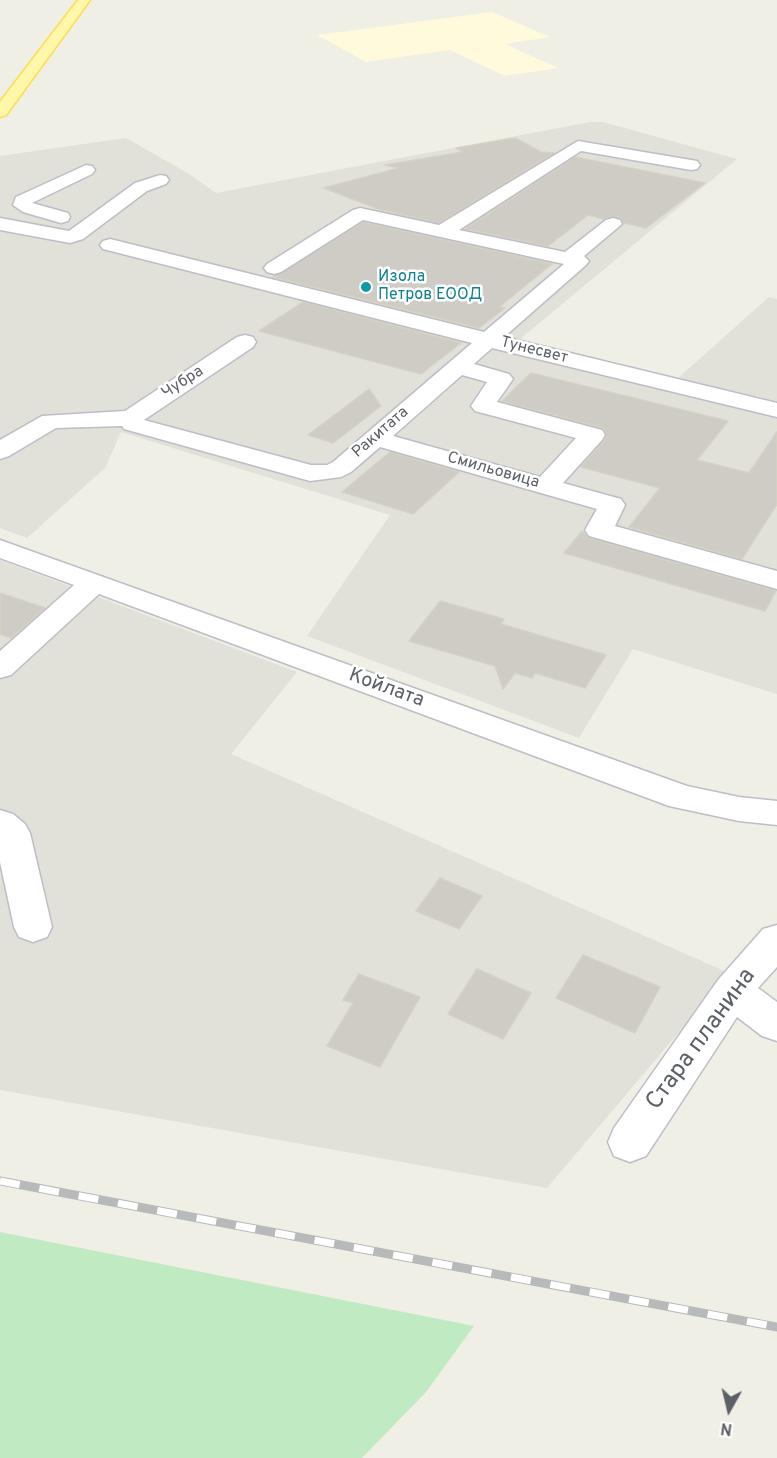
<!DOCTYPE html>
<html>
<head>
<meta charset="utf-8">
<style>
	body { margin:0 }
	#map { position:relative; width:777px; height:1458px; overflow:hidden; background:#f0efe5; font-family:Overpass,sans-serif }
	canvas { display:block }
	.north { position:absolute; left:699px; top:1380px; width:60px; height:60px; -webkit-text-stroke:4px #fff; paint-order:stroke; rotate:188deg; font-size:16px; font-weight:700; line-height:24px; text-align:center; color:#5c6067 }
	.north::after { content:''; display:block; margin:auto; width:21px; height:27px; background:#5c6067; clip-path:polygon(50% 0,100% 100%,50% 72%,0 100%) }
</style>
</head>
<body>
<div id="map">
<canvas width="777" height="1458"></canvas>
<div class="north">N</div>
</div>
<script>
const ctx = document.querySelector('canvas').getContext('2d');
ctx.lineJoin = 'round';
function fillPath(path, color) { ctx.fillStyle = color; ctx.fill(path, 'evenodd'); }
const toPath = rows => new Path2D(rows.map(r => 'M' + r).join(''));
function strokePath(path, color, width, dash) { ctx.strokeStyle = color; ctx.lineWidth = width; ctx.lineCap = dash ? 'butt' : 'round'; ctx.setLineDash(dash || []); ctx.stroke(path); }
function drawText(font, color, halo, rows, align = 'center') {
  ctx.font = font + ' Overpass,sans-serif'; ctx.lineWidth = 5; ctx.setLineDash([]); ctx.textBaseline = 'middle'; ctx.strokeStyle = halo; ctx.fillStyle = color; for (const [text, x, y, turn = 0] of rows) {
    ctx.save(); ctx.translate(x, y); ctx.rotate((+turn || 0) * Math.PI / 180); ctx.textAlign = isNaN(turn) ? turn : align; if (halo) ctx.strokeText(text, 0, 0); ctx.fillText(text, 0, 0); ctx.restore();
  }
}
const commercial = toPath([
	[492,12,550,37,505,44,558,68,505,76,450,50,366,62,317,35]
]);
const industrial = toPath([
	[590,122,603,122,737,159,520,339,678,378,769,297,777,299,777,694,633,649,579,738,307,636,390,515,121,432,105,468,27,538,0,528,0,156,126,138,189,174,216,193],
	[0,560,297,672,231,754,729,973,547,1188,0,1090]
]);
const green = toPath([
	[0,1232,474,1326,426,1392,362,1458,0,1458]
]);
const building = toPath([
	[515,138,541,152,554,153,439,223,378,209,324,188,399,168,385,165,463,152,456,148,515,138],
	[575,157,705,183,646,228,624,223,621,218,614,216,604,219,588,215,548,246,465,229,575,157],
	[363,222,531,259,552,264,499,307,505,308,479,328,273,277,363,222],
	[303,302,461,343,421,374,259,331,303,302],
	[531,373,728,421,697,460,749,473,777,432,777,504,742,559,629,527,660,488,581,467,604,441,607,436,604,428,502,401,531,373],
	[369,389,381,406,333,443,308,435,369,389],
	[390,452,459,472,413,514,342,492,390,452],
	[582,531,588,538,776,591,765,611,564,553,582,531],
	[0,593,45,608,11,638,0,634,0,593],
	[440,601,504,619,501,624,606,655,585,688,535,673,532,678,515,673,503,689,495,666,409,641,440,601],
	[440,878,482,896,459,929,416,911,440,878],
	[583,955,660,987,635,1033,556,998,583,955],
	[477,969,531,993,503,1039,448,1014,477,969],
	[359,974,420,997,380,1067,327,1046,353,1003,343,1000,359,974]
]);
const minor = toPath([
	[578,141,691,160,697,161,700,165,697,169,691,170,581,151,459,230,565,252,606,220,613,218,620,220,622,224,584,256,589,261,586,265,504,337,777,403,777,417,492,348,474,364,509,374,513,379,497,402,602,430,605,435,602,440,563,483,621,499,625,505,615,526,777,571,777,589,589,536,585,530,597,509,380,447,351,472,341,477,310,481,124,429,122,426,56,428,9,456,0,459,0,440,42,416,125,411,237,337,245,335,253,337,256,342,253,347,144,420,311,465,327,465,333,462,472,343,103,249,100,245,103,241,110,239,484,332,564,264,363,220,281,272,274,274,267,272,264,268,267,264,353,210,360,208,439,225,578,141],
	[462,375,487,382,471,406,475,411,576,438,540,477,393,436,462,375],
	[86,165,92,166,95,170,92,174,32,203,68,213,70,217,68,221,61,223,23,212,13,205,16,197,86,165],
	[160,175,166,176,169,180,166,184,147,191,83,239,70,243,0,230,0,218,69,231,135,183,160,175],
	[0,540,687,786,739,797,777,801,777,825,739,821,669,806,99,594,11,675,0,678,0,651,74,585,0,558,0,540],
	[0,810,13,814,25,824,30,833,52,927,47,937,33,942,19,937,14,927,0,862,0,810],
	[777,925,777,967,758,988,777,1002,777,1041,762,1036,737,1017,646,1156,630,1162,614,1156,608,1142,614,1128,718,980,763,929,777,925]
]);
const major = toPath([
	[78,0,90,0,6,115,0,117,0,102,78,0]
]);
const rail = toPath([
	[0,1181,777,1327]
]);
const markers = [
	[366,287,6,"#0f9aa8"]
];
const farCulturenames = [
	["Изола",378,278],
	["Петров ЕООД",378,296]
];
const farStreetnames = [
	["Тунесвет",534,351,14],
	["Чубра",183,383,-33],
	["Ракитата",381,433,-41],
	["Смильовица",493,471,16]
];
const streetNames = [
	["Койлата",386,689,20]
];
const nearStreetnames = [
	["Стара планина",702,1040,-54]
];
fillPath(commercial, '#fffadb');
fillPath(industrial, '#e1e0d9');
fillPath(green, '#bfeac2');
fillPath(building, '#ceccc4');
strokePath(building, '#d6d1c2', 1.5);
strokePath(minor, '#bcbec5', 3);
strokePath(major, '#ffdc4f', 3);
fillPath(minor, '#fff');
fillPath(major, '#fff8ab');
strokePath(rail, '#b8b9ba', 9);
strokePath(rail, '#fff', 7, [20]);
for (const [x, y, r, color] of markers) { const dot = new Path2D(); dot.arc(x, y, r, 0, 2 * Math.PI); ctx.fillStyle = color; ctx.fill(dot); strokePath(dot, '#fff', 2); }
drawText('16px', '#0d838f', '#fff', farCulturenames, 'left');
drawText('16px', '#5c6067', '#fff', farStreetnames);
drawText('20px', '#5c6067', '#fff', streetNames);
drawText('24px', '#5c6067', '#fff', nearStreetnames);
</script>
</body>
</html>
